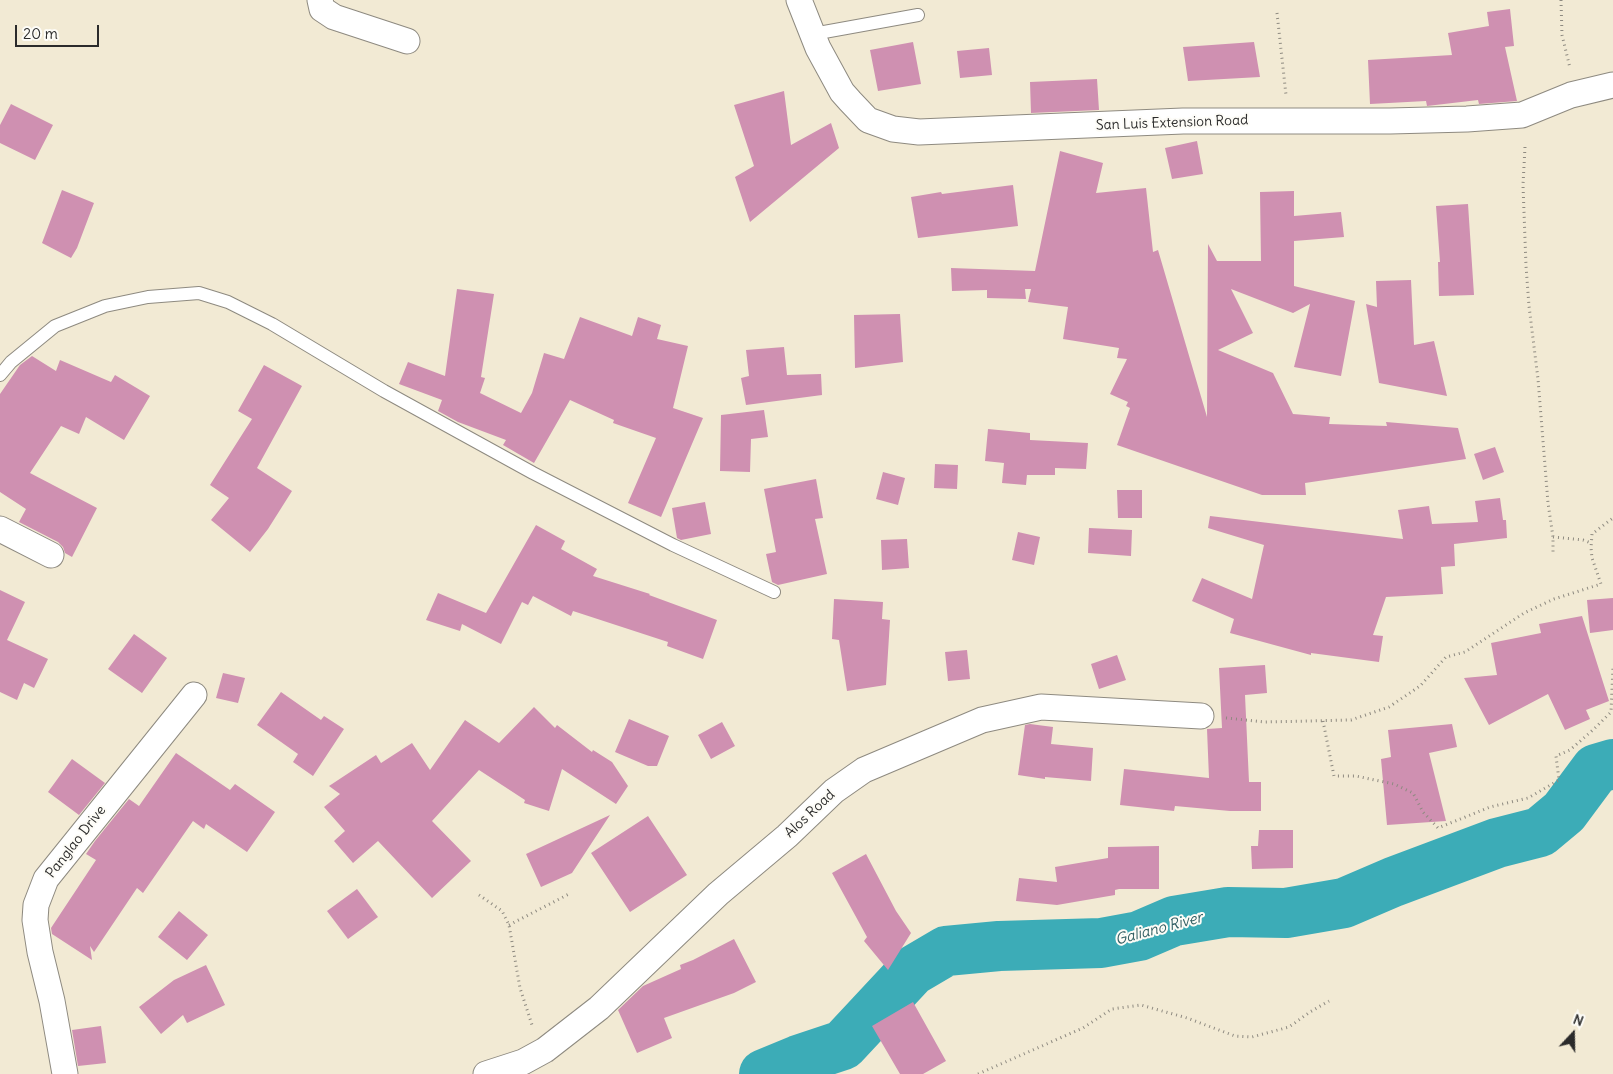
<!DOCTYPE html>
<html>
<head>
<meta charset="utf-8">
<style>
	body { margin:0 }
	#map { position:relative; width:1613px; height:1074px; overflow:hidden; background:#f2ead4; font-family:Delius,sans-serif }
	canvas { display:block }
	.north { position:absolute; left:1548px; top:1009px; width:50px; height:50px; -webkit-text-stroke:4px #fdfcf7; paint-order:stroke; rotate:21deg; font-size:14px; font-weight:700; line-height:20px; text-align:center; color:#2b2b2b }
	.north::after { content:''; display:block; margin:auto; width:18px; height:22px; background:#2b2b2b; clip-path:polygon(50% 0,100% 100%,50% 72%,0 100%) }
	.scale { position:absolute; left:15px; top:25px; width:84px; height:22px; box-sizing:border-box; border:2px solid #2b2b2b; border-top:0; padding-left:6px; font-size:15px; line-height:18px; white-space:nowrap; color:#2b2b2b; -webkit-text-stroke:4px #fdfcf7; paint-order:stroke }
</style>
</head>
<body>
<div id="map">
<canvas width="1613" height="1074"></canvas>
<div class="north">N</div>
<div class="scale">20 m</div>
</div>
<script>
const ctx = document.querySelector('canvas').getContext('2d');
ctx.lineJoin = 'round';
const toPath = rows => new Path2D(rows.map(r => 'M' + r).join(''));
function strokePath(path, color, width, dash) { ctx.strokeStyle = color; ctx.lineWidth = width; ctx.lineCap = dash ? 'butt' : 'round'; ctx.setLineDash(dash || []); ctx.stroke(path); }
function fillPath(path, color) { ctx.fillStyle = color; ctx.fill(path, 'evenodd'); }
function drawText(font, color, halo, rows, align = 'center') {
  ctx.font = font + ' Delius,sans-serif'; ctx.lineWidth = 4; ctx.setLineDash([]); ctx.textBaseline = 'middle'; ctx.strokeStyle = halo; ctx.fillStyle = color; for (const [text, x, y, turn = 0] of rows) {
    ctx.save(); ctx.translate(x, y); ctx.rotate((+turn || 0) * Math.PI / 180); ctx.textAlign = isNaN(turn) ? turn : align; if (halo) ctx.strokeText(text, 0, 0); ctx.fillText(text, 0, 0); ctx.restore();
  }
}
const river = toPath([
	[764,1074,798,1060,843,1045,912,971,946,951,999,946,1101,943,1139,936,1174,921,1228,912,1286,913,1344,903,1393,882,1497,843,1540,832,1564,812,1596,769,1613,764]
]);
const building = toPath([
	[1510,9,1514,46,1505,47,1517,101,1479,104,1478,100,1427,106,1426,101,1370,104,1368,60,1452,55,1448,33,1489,26,1487,12],
	[913,42,921,84,878,91,870,50],
	[1254,42,1260,77,1188,81,1183,47],
	[989,48,992,75,960,78,957,51],
	[1097,79,1099,110,1031,113,1030,82],
	[784,91,791,145,831,123,839,148,750,222,735,177,754,166,734,105],
	[11,104,53,125,35,160,0,143,0,125],
	[1197,141,1203,174,1172,179,1165,148],
	[1060,151,1103,163,1096,193,1146,188,1153,252,1158,250,1207,417,1208,244,1217,261,1261,261,1260,192,1294,191,1294,216,1341,212,1344,237,1294,241,1294,286,1355,301,1341,376,1294,367,1310,304,1293,313,1231,289,1253,333,1218,350,1273,373,1293,414,1330,417,1329,424,1387,426,1386,422,1458,428,1466,459,1305,483,1306,495,1262,495,1117,445,1130,408,1126,406,1128,402,1110,394,1127,359,1117,358,1119,348,1063,339,1068,307,1028,302,1031,289,1025,289,1026,299,987,298,987,290,952,291,951,268,1035,271],
	[1013,185,1018,226,918,238,911,197,941,192,942,194],
	[62,190,94,203,77,248,71,258,42,243],
	[1468,204,1474,295,1439,296,1438,262,1440,262,1436,206],
	[1411,280,1414,345,1434,341,1447,396,1379,383,1366,304,1377,307,1376,281],
	[457,289,494,294,481,377,485,378,480,393,521,413,532,393,544,353,564,359,580,317,632,336,638,317,661,325,657,339,688,346,673,408,703,418,661,517,628,503,656,438,613,423,614,420,570,400,534,463,503,445,506,440,458,422,438,411,442,400,399,384,408,362,445,376],
	[900,314,903,362,855,368,854,315],
	[784,347,787,375,821,374,822,395,746,405,741,378,749,376,746,350],
	[32,356,56,371,60,360,111,382,115,375,150,396,124,440,86,417,79,434,61,426,30,473,97,508,72,557,65,553,63,547,58,542,19,522,26,509,0,492,0,394,20,365],
	[264,365,302,386,257,468,292,491,268,529,250,552,211,520,229,498,210,485,252,419,238,411],
	[764,410,768,437,751,439,750,472,720,471,721,415],
	[988,429,1030,433,1030,440,1088,443,1086,469,1055,468,1055,475,1027,475,1026,485,1002,483,1004,463,985,461],
	[1495,447,1504,472,1483,480,1474,454],
	[935,464,958,465,957,489,934,488],
	[883,472,905,478,898,505,876,499],
	[816,479,823,518,815,519,827,574,778,585,772,582,766,554,776,552,764,489],
	[1117,490,1142,490,1142,518,1118,518],
	[1500,498,1503,520,1506,520,1507,538,1454,544,1455,566,1441,567,1443,594,1386,597,1373,635,1383,636,1379,662,1311,653,1311,655,1230,633,1234,619,1192,601,1202,578,1252,599,1264,545,1208,528,1210,516,1403,539,1398,510,1429,506,1432,524,1478,522,1475,501],
	[705,502,711,534,681,540,677,538,672,508],
	[536,525,565,541,561,549,597,569,593,576,650,594,649,595,717,620,703,659,667,646,668,642,573,611,571,616,533,596,528,605,522,602,501,644,462,624,460,631,426,620,438,593,486,613],
	[1089,528,1132,530,1131,556,1088,553],
	[1018,532,1040,537,1034,565,1012,560],
	[907,539,909,568,882,570,881,540],
	[0,590,25,602,7,640,48,659,34,688,24,683,17,700,0,692],
	[1613,598,1613,630,1590,633,1587,600],
	[834,599,883,602,882,619,890,620,886,685,847,691,839,640,832,639],
	[1582,616,1609,701,1586,710,1590,719,1565,730,1548,694,1489,725,1464,678,1497,675,1491,643,1541,633,1539,624],
	[134,634,167,658,142,693,108,669],
	[967,650,970,679,948,681,945,652],
	[1117,655,1126,680,1099,689,1091,664],
	[1265,665,1267,693,1245,695,1249,782,1261,782,1261,811,1230,811,1175,806,1174,811,1120,805,1124,769,1209,778,1207,729,1222,728,1219,668],
	[223,673,245,678,238,703,216,698],
	[281,692,321,720,324,716,344,729,313,776,293,762,298,754,257,725],
	[534,707,555,728,557,725,592,752,593,750,612,762,628,786,616,804,562,769,549,811,524,803,525,800,479,770,432,821,471,861,432,898,378,841,353,863,334,841,345,831,324,807,340,794,329,786,376,755,381,763,412,743,430,770,465,720,499,743],
	[629,719,669,736,657,766,648,766,615,752],
	[722,722,735,746,711,759,698,735],
	[1030,724,1053,727,1051,744,1093,748,1091,781,1045,777,1045,779,1018,775,1025,725],
	[1452,724,1457,747,1429,753,1446,821,1387,825,1381,759,1391,757,1388,730],
	[176,753,230,790,235,784,275,812,247,852,206,824,204,829,193,821,143,893,137,888,94,952,90,946,92,960,52,934,51,928,96,860,86,854,95,841,129,799,139,806],
	[72,759,105,783,79,815,48,792],
	[610,815,572,873,541,887,526,854],
	[648,816,687,875,630,912,591,853],
	[1259,830,1293,830,1293,868,1252,869,1251,846,1258,846],
	[1159,846,1159,889,1119,889,1115,890,1115,895,1057,905,1016,901,1019,878,1057,882,1055,867,1108,858,1108,847],
	[866,854,896,911,911,933,888,970,864,941,867,937,832,873],
	[357,889,378,917,348,939,327,911],
	[179,911,208,935,187,960,158,937],
	[734,939,756,982,734,993,664,1018,672,1038,637,1053,618,1010,643,986,681,969,680,965,693,960],
	[206,965,225,1005,187,1023,183,1015,161,1034,139,1007,174,980],
	[913,1002,946,1061,923,1074,900,1074,872,1026],
	[101,1026,106,1063,78,1066,72,1030]
]);
const path = toPath([
	[1561,0,1562,35,1570,68],
	[1277,13,1286,95],
	[1525,147,1523,185,1526,266,1529,306,1538,379,1548,503,1553,537,1553,552],
	[1553,537,1583,540,1591,543],
	[1226,718,1265,722,1351,720,1389,707,1420,686,1446,657,1465,652,1524,613,1554,599,1601,584,1592,558,1591,548,1592,534,1613,518],
	[1323,721,1334,776,1356,776,1394,784,1413,793,1423,812,1438,828,1490,807,1528,798,1559,780,1556,756,1570,750,1594,729,1611,712,1613,667],
	[479,895,502,911,509,925,520,988,533,1028],
	[509,925,569,894],
	[978,1074,1083,1028,1112,1009,1141,1005,1187,1018,1235,1036,1252,1037,1289,1027,1310,1012,1329,1001]
]);
const lane = toPath([
	[813,34,918,15],
	[0,375,11,362,55,326,105,306,148,297,199,293,228,302,272,324,384,391,533,473,673,545,774,592]
]);
const street = toPath([
	[320,0,322,9,334,17,407,41],
	[799,0,818,48,842,92,850,101,868,120,893,129,919,132,1183,121,1390,121,1467,119,1522,115,1571,95,1613,85],
	[0,529,51,555],
	[65,1074,52,1001,40,952,35,920,36,905,46,879,194,695],
	[486,1074,523,1062,545,1050,599,1008,718,894,787,836,834,791,864,770,982,720,1041,707,1201,716]
]);
const streetNames = [
	["San Luis Extension Road",1172,123,-2],
	["Alos Road",810,814,-43],
	["Panglao Drive",76,842,-52]
];
const waterNames = [
	["Galiano River",1159,929,-15]
];
strokePath(river, '#3cacb7', 50);
fillPath(building, '#cf90b1');
strokePath(lane, '#8e8a80', 14);
strokePath(street, '#8e8a80', 27);
strokePath(path, '#8e8a80', 3, [1, 4]);
strokePath(lane, '#fff', 12);
strokePath(street, '#fff', 25);
drawText('14px', '#2b2b2b', '#fdfcf7', streetNames);
drawText('italic 15px', '#325f63', '#fdfcf7', waterNames);
</script>
</body>
</html>
